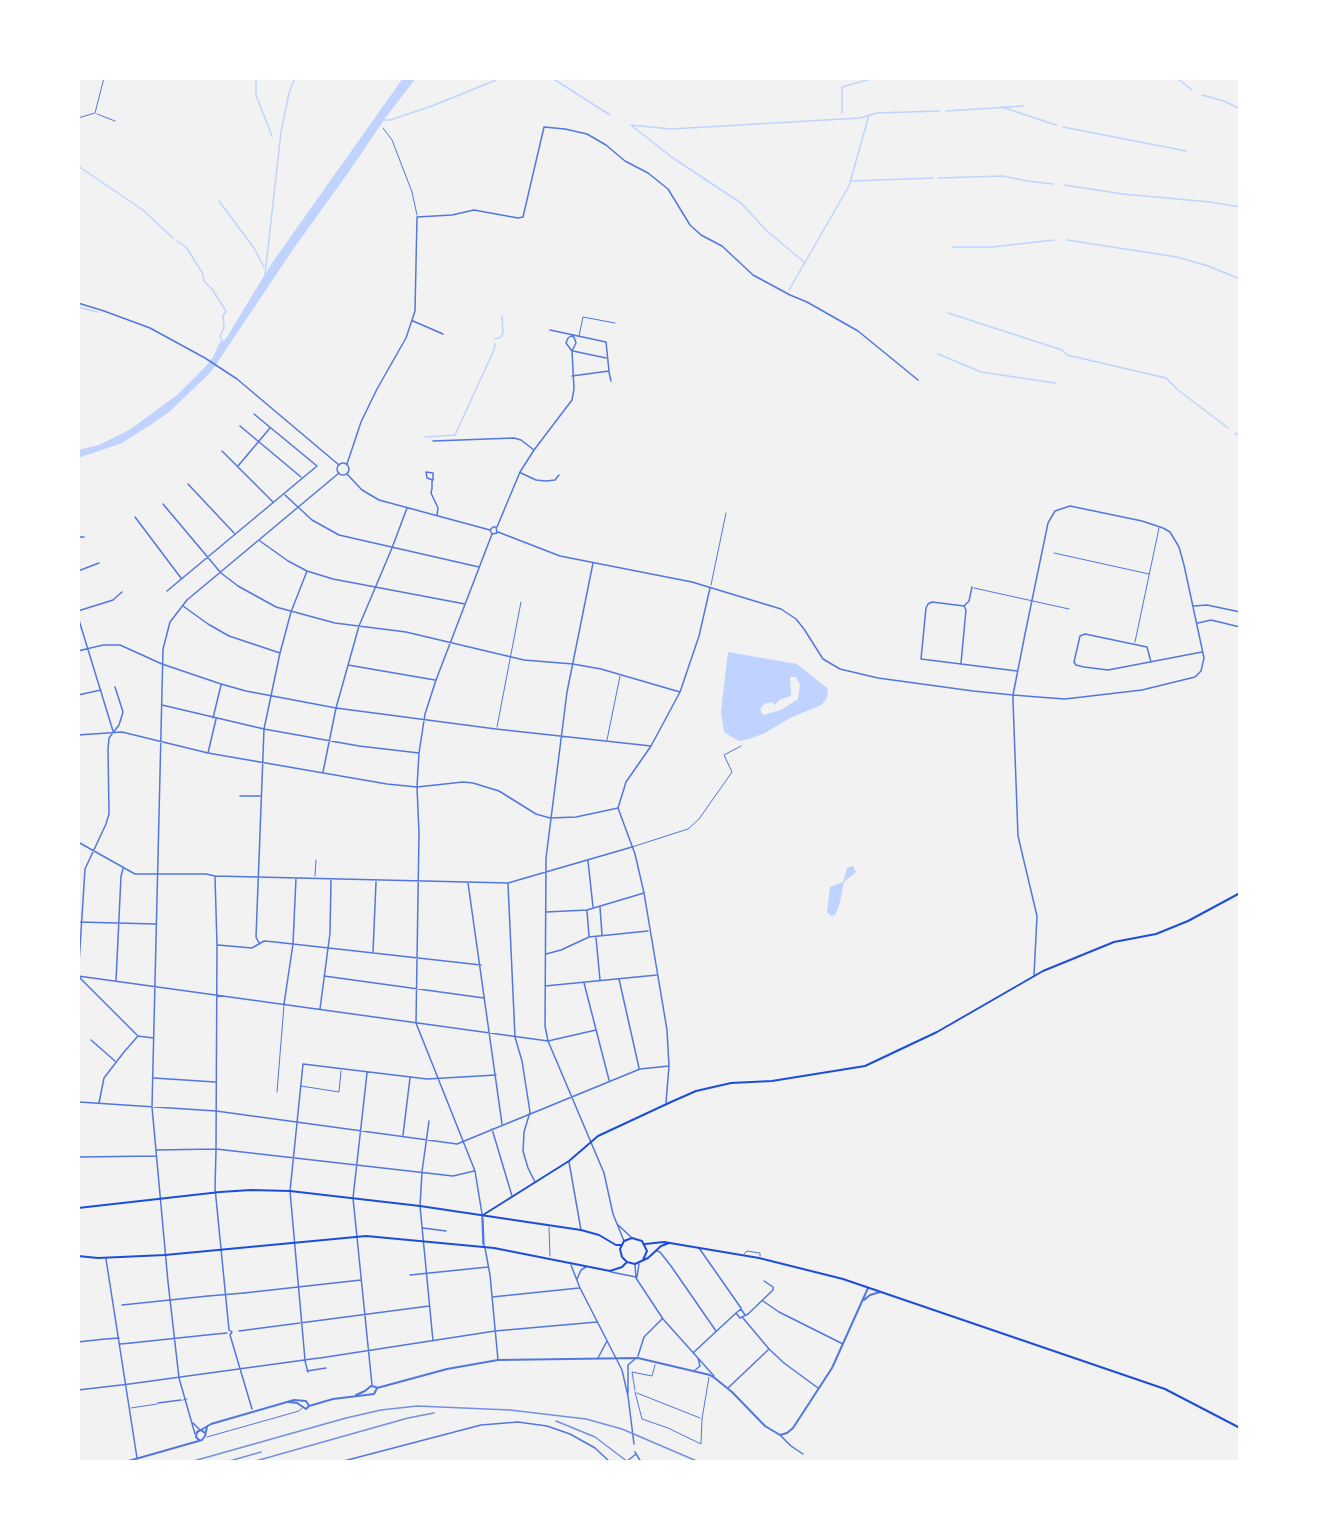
<!DOCTYPE html>
<html>
<head>
<meta charset="utf-8">
<style>
	body { margin:0 }
	#map { position:relative; width:1318px; height:1540px; overflow:hidden; background:#f2f2f2; font-family:Overpass,sans-serif }
	canvas { display:block }
	.frame { position:absolute; inset:0; border:80px solid #fff; pointer-events:none }
</style>
</head>
<body>
<div id="map">
<canvas width="1318" height="1540"></canvas>
<div class="frame"></div>
</div>
<script>
const ctx = document.querySelector('canvas').getContext('2d');
ctx.lineJoin = 'round';
function fillPath(path, color) { ctx.fillStyle = color; ctx.fill(path, 'evenodd'); }
const toPath = rows => new Path2D(rows.map(r => 'M' + r).join(''));
function strokePath(path, color, width, dash) { ctx.strokeStyle = color; ctx.lineWidth = width; ctx.lineCap = dash ? 'butt' : 'round'; ctx.setLineDash(dash || []); ctx.stroke(path); }
const water = toPath([
	[403,78,416,78,386,117,350,170,294,248,211,372,169,412,152,424,122,443,78,458,78,450,99,445,129,430,147,417,177,395,206,366,213,357,220,342,225,340,272,263],
	[728,652,797,664,827,688,828,693,826,700,821,705,790,718,765,733,749,739,740,741,735,739,724,732,721,711],
	[790,677,796,677,800,685,798,699,781,710,763,715,760,709,764,704,772,702,775,705,779,700,791,696],
	[853,866,856,872,844,882,839,906,835,915,831,916,827,912,830,887,843,882,847,868]
]);
const stream = toPath([
	[256,78,256,95,272,136],
	[552,78,610,115],
	[1177,78,1192,90],
	[1202,95,1224,101,1240,109],
	[1002,107,1056,125],
	[946,111,1024,106],
	[842,113,842,87,874,78],
	[381,120,390,120,432,106,501,78],
	[631,125,671,129,860,118,877,113,939,111],
	[632,126,673,158,741,203,766,230,805,263],
	[1063,127,1186,151],
	[78,166,143,210,173,238],
	[938,178,1003,176,1027,181,1053,184],
	[850,181,933,178],
	[1064,185,1123,194,1210,202,1240,207],
	[219,201,254,248,264,267],
	[1067,240,1177,257,1208,266,1240,279],
	[177,241,186,247,203,274,204,281,212,289,226,311,223,316,224,328,220,336,223,343],
	[952,247,992,247,1054,240],
	[265,275,281,132,289,93,295,78],
	[789,290,849,186,869,115],
	[78,307,97,312],
	[948,313,1062,350,1067,355,1166,378,1178,390,1228,428],
	[495,339,501,337,503,333,502,316],
	[938,354,981,372,1055,383],
	[1235,433,1240,436],
	[425,437,455,435,494,350,495,344]
]);
const service = toPath([
	[97,114,115,121],
	[78,118,95,113,104,78],
	[383,128,392,140,412,192,417,215],
	[579,336,583,317,615,323],
	[1054,553,1149,574],
	[711,585,726,513],
	[974,588,1069,609],
	[1135,642,1159,528],
	[497,727,521,602],
	[607,740,620,676],
	[632,847,688,829,699,819,732,772,724,755,741,746],
	[315,876,316,860],
	[301,1086,339,1092,341,1071],
	[277,1092,284,1005],
	[549,1227,550,1256],
	[744,1254,747,1251,753,1252,760,1253,760,1256],
	[635,1390,632,1372,652,1376,655,1365],
	[635,1392,642,1419,668,1428,701,1444,702,1419,709,1377],
	[637,1393,700,1418],
	[183,1400,187,1399],
	[131,1408,157,1404],
	[207,1437,299,1411,302,1408]
]);
const pedestrian = toPath([
	[216,1150,215,1188,229,1330,232,1332,230,1335,252,1409],
	[106,1259,137,1458],
	[208,1296,244,1293],
	[217,1334,227,1333],
	[106,1339,119,1338],
	[120,1344,131,1343],
	[305,1361,308,1372],
	[307,1371,326,1368],
	[122,1385,319,1358]
]);
const minor = toPath([
	[78,303,104,311,150,328,205,358,237,379,339,465],
	[413,321,443,334],
	[550,330,606,342,609,371,572,376],
	[573,351,606,358],
	[609,372,611,381],
	[240,426,301,477],
	[433,441,514,438,521,440,534,450],
	[222,451,273,502],
	'337 469a6 6 0 1 1 12 0a6 6 0 1 1-12 0Z',
	[347,464,361,422,377,389,406,338,415,311,417,217,452,215,474,210,518,218,523,217,544,127,565,129,587,134,606,145,625,161,648,173,668,189,690,225,701,235,722,246,753,275,790,295,807,302,858,331,918,380],
	[238,466,270,428],
	[521,473,536,480,546,481,555,480,559,475],
	[347,474,362,490,379,500,490,530],
	[433,480,427,478,426,472,433,473,433,480,432,481,432,488,431,493,438,508,437,515],
	[188,484,234,533],
	[285,495,312,520,339,535,479,567],
	[163,504,221,573,238,586,276,607,335,623,406,632,524,660,573,664,601,669,680,692],
	[135,517,181,578],
	[497,527,520,472,534,450,572,400,574,389,572,351,576,343,574,337,571,336,568,338,566,343,572,351],
	[498,532,560,556,692,582,781,609,796,619,804,629,823,659,840,669,878,678,973,691,1013,695,1038,697,1065,699,1142,690,1195,677,1201,671,1204,658,1184,565,1179,547,1170,532,1163,528,1142,521,1070,506,1055,511,1048,523,1025,634,1013,695,1013,701,1018,836,1037,916,1034,975],
	[78,537,84,537],
	[260,541,288,561,307,571,333,579,465,604],
	[593,563,567,692,546,858,545,1026,548,1041,604,1173,613,1214,624,1241],
	[78,571,99,563],
	[167,591,317,466,254,414],
	[183,606,208,624,229,636,280,653],
	[964,606,932,602,928,604,926,608,921,659,1017,671],
	[1194,606,1207,605,1240,612],
	[78,611,113,600,122,592],
	[78,617,113,731],
	[1198,623,1211,620,1240,627],
	[78,651,103,645,120,645,162,664,221,684,246,691,336,708,496,729,651,746],
	[1151,662,1147,647,1085,634,1080,636,1074,662,1076,665,1084,667,1108,670,1202,652],
	[961,663,966,610,964,606,969,601,972,587],
	[348,665,435,680],
	[78,695,101,690],
	[162,705,264,729,359,746,419,753],
	[213,718,221,685],
	[78,735,122,732,208,753,387,784,417,787,463,782,473,783,499,791,536,814,550,818,576,817,618,808],
	[208,753,216,719],
	[323,772,336,708,359,626,392,548,407,508],
	[240,796,260,796],
	[78,842,135,874,206,874,215,876,508,883,632,847],
	[588,861,593,907],
	[215,877,217,945,216,1148],
	[468,883,502,1124],
	[508,884,515,1037,522,1061,530,1112,524,1132,523,1151,528,1168,535,1182],
	[600,907,602,935],
	[587,911,589,936],
	[546,912,587,910,644,893],
	[78,922,156,924],
	[596,938,600,980],
	[259,943,256,937,264,729,280,653,291,612,307,571],
	[218,945,252,948,264,941,275,942,481,965],
	[373,952,376,882],
	[546,954,561,950,589,937,648,931],
	[78,976,548,1041,596,1030],
	[324,976,484,998],
	[79,977,137,1035],
	[78,979,85,869,106,824,109,814,108,749,109,738,119,725,123,712,115,687],
	[619,979,639,1068],
	[116,981,121,876,123,869],
	[584,983,609,1080],
	[545,986,657,975],
	[284,1004,293,944,296,878],
	[320,1009,330,933,331,880],
	[91,1040,115,1061],
	[367,1073,353,1198,372,1385],
	[154,1078,215,1082],
	[78,1087,78,1114],
	[79,1102,216,1111,457,1144,640,1069,669,1066],
	[99,1103,104,1078,124,1052,138,1036,153,1038],
	[666,1103,669,1066,667,1030,644,893,635,854,618,808,626,782,651,746,680,692,699,636,710,588],
	[429,1121,422,1172,420,1206,433,1341],
	[492,1129,512,1196],
	[403,1135,410,1078],
	[156,1150,216,1149,453,1176,474,1171],
	[78,1157,156,1156],
	[569,1162,581,1230],
	[482,1216,483,1244],
	[617,1224,631,1237],
	[423,1228,446,1231],
	[484,1247,483,1220,475,1171,416,1023,419,833,417,787,419,753,425,714,436,680,492,534,490,530,493,527,496,527,497,533,492,534],
	[485,1248,490,1275,498,1360],
	[699,1248,741,1308],
	[657,1251,660,1252,671,1266,716,1331],
	[571,1265,580,1288,622,1370,628,1396,634,1444],
	[635,1265,636,1278,663,1319,714,1376],
	[611,1272,636,1277],
	[410,1275,488,1267],
	[637,1277,639,1264],
	[577,1279,581,1270,586,1267],
	[244,1293,361,1280],
	[492,1297,579,1288],
	[763,1301,779,1312,843,1344],
	[122,1305,208,1296],
	[745,1315,741,1309,736,1313,740,1318,748,1314,773,1290,773,1287,764,1281],
	[743,1318,769,1349,784,1363,818,1388],
	[239,1331,429,1306],
	[78,1342,105,1339],
	[131,1343,216,1334],
	[694,1352,736,1313],
	[638,1356,644,1337,662,1319],
	[320,1358,495,1331,597,1322],
	[598,1358,607,1341],
	[305,1360,290,1191,303,1064,427,1079,496,1075],
	[694,1371,700,1366,698,1358],
	[728,1388,768,1350],
	[78,1390,121,1385],
	[628,1393,628,1365,635,1359],
	[158,1403,181,1400],
	[193,1423,200,1430],
	[195,1434,179,1378,168,1282,152,1107,163,649,170,622,187,600,339,473],
	[780,1435,791,1446,803,1454],
	[635,1452,641,1462],
	[340,1462,481,1425,518,1422,547,1426,570,1434,595,1448,610,1462],
	[626,1462,636,1454]
]);
const tertiary = toPath([
	[864,1300,870,1295,880,1292],
	[356,1395,365,1391,371,1386,376,1387],
	[289,1402,297,1403,306,1409,309,1406,333,1399,374,1394,377,1388,447,1369,498,1360,638,1358,710,1375,716,1379,732,1392,765,1426,780,1435,787,1433,793,1428,832,1368,868,1288],
	[201,1430,211,1424,294,1400,306,1401,309,1406],
	[199,1440,196,1437,197,1432,201,1430,205,1433],
	[125,1462,202,1440,205,1436,207,1427]
]);
const secondary = toPath([
	[78,1102,79,1102],
	[483,1215,569,1161,598,1136,671,1102,696,1091,731,1083,772,1081,865,1066,937,1032,1043,971,1114,942,1156,934,1188,921,1240,893]
]);
const primary = toPath([
	[78,1208,220,1192,251,1190,290,1191,420,1206,581,1230,599,1235,616,1245,622,1245],
	[645,1244,664,1242,759,1258,843,1279,1165,1389,1240,1428],
	[78,1256,98,1258,165,1255,366,1236,494,1248,610,1271,622,1267,627,1262],
	[643,1260,647,1251,642,1241,632,1238,624,1241,620,1249,622,1257,627,1262,635,1264,648,1258,661,1246,669,1243]
]);
const rail = toPath([
	[556,1421,595,1437,628,1462],
	[190,1462,346,1418,381,1410,417,1406,510,1410,586,1419,622,1429,699,1462],
	[226,1462,261,1452],
	[252,1462,408,1418,434,1413]
]);
fillPath(water, '#bfd3fe');
strokePath(stream, '#bfd3fe', 1.5);
strokePath(service, '#5277de', 1);
strokePath(pedestrian, '#5277de', 1.5);
strokePath(minor, '#5277de', 1.5);
strokePath(tertiary, '#5277de', 2);
strokePath(secondary, '#1d4ed8', 2);
strokePath(primary, '#1d4ed8', 2);
strokePath(rail, '#7290e2', 1.5);
</script>
</body>
</html>
